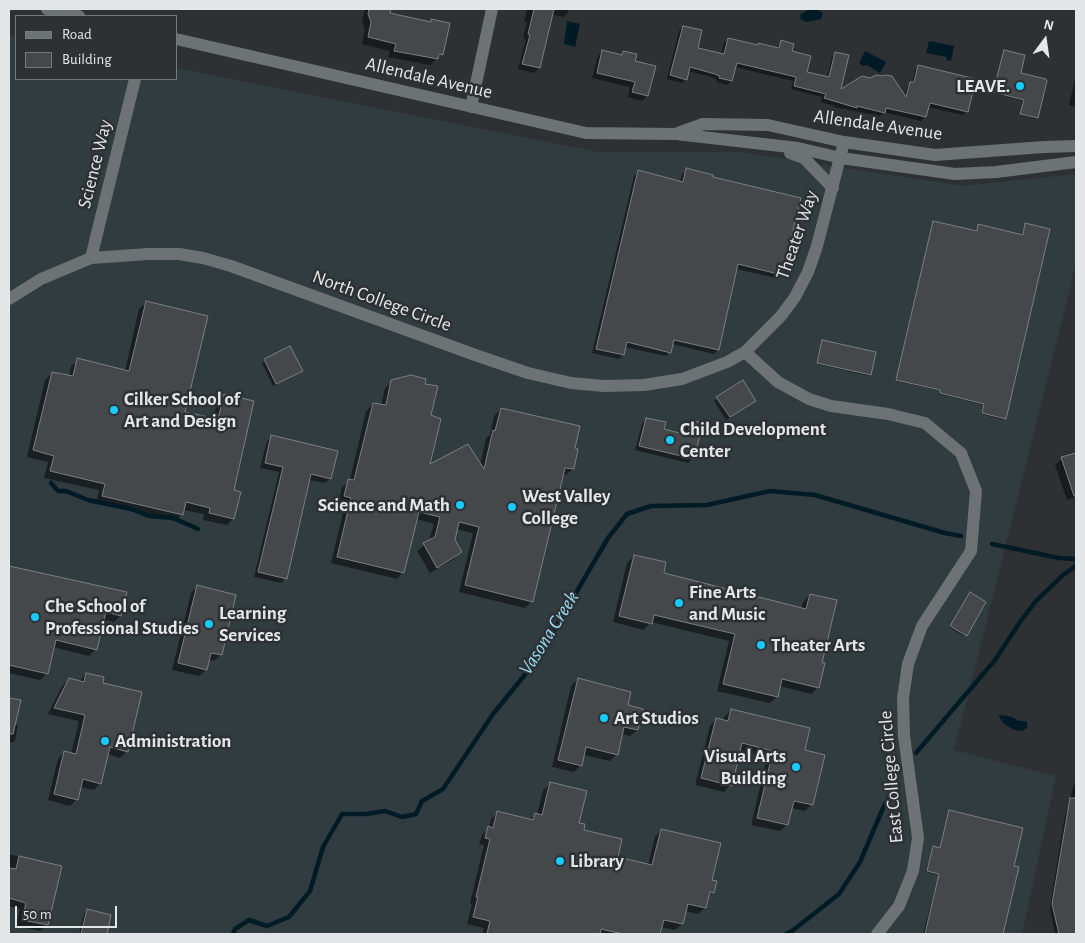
<!DOCTYPE html>
<html>
<head>
<meta charset="utf-8">
<style>
	body { margin:0 }
	#map { position:relative; width:1085px; height:943px; overflow:hidden; background:#2d3133; font-family:"Alegreya Sans",sans-serif }
	canvas { display:block }
	.frame { position:absolute; inset:0; border:10px solid #e4e7e8; pointer-events:none }
	.legend { position:absolute; left:15px; top:15px; width:162px; height:65px; box-sizing:border-box; background:#2d3133; border:1px solid #767a7b; margin:0; padding:6px 9px; list-style:none; font-size:15px; color:#e4e7e8 }
	.legend li { display:flex; align-items:center; gap:10px; height:25px }
	.legend b { width:25px; border:1px solid #767a7b }
	.north { position:absolute; left:1020px; top:15px; width:50px; height:50px; -webkit-text-stroke:4px #2d3133; paint-order:stroke; rotate:14deg; font-size:14px; font-weight:700; line-height:20px; text-align:center; color:#e4e7e8 }
	.north::after { content:''; display:block; margin:auto; width:18px; height:22px; background:#e4e7e8; clip-path:polygon(50% 0,100% 100%,50% 72%,0 100%) }
	.scale { position:absolute; left:15px; top:906px; width:102px; height:22px; box-sizing:border-box; border:2px solid #e4e7e8; border-top:0; padding-left:6px; font-size:15px; line-height:18px; white-space:nowrap; color:#e4e7e8; -webkit-text-stroke:4px #2d3133; paint-order:stroke }
</style>
</head>
<body>
<div id="map">
<canvas width="1085" height="943"></canvas>
<div class="frame"></div>
<ul class="legend">
<li><b style="height:6px;background:#6d7274"></b>Road</li>
<li><b style="height:14px;background:#44484a"></b>Building</li>
</ul>
<div class="north">N</div>
<div class="scale">50 m</div>
</div>
<script>
const ctx = document.querySelector('canvas').getContext('2d');
ctx.lineJoin = 'round';
function fillPath(path, color) { ctx.fillStyle = color; ctx.fill(path, 'evenodd'); }
const toPath = rows => new Path2D(rows.map(r => 'M' + r).join(''));
function strokePath(path, color, width, dash) { ctx.strokeStyle = color; ctx.lineWidth = width; ctx.lineCap = dash ? 'butt' : 'round'; ctx.setLineDash(dash || []); ctx.stroke(path); }
function drawText(font, color, halo, rows, align = 'center') {
  ctx.font = font + ' "Alegreya Sans",sans-serif'; ctx.lineWidth = 5; ctx.setLineDash([]); ctx.textBaseline = 'middle'; ctx.strokeStyle = halo; ctx.fillStyle = color; for (const [text, x, y, turn = 0] of rows) {
    ctx.save(); ctx.translate(x, y); ctx.rotate((+turn || 0) * Math.PI / 180); ctx.textAlign = isNaN(turn) ? turn : align; if (halo) ctx.strokeText(text, 0, 0); ctx.fillText(text, 0, 0); ctx.restore();
  }
}
const built = toPath([
	[9,35,16,37,16,79,176,79,176,68,598,152,740,152,963,186,1076,174,1076,264,954,750,1056,776,1022,934,9,934]
]);
const water = toPath([
	[810,9,817,9,823,13,821,19,807,22,802,20,800,18,801,14],
	[567,21,580,24,575,47,564,44],
	[929,41,954,46,951,61,946,60,947,57,926,53],
	[865,51,886,62,880,73,867,65,863,66,859,63],
	[998,715,1008,716,1014,718,1018,721,1024,721,1027,722,1027,728,1022,731,1014,730,1004,724]
]);
const shadow = toPath([
	[365,9,389,9,388,14,429,23,432,21,442,54,430,65,388,57,390,51,362,44,365,29,362,22],
	[527,9,569,9,568,12,563,17,551,14,539,68,534,73,518,69,526,40,523,38,527,22,524,22],
	[683,27,696,48,721,54,724,43,728,39,756,46,758,44,776,49,781,42,805,73,827,78,832,57,836,53,839,92,904,97,907,87,912,83,915,70,919,67,967,111,963,115,927,107,925,117,921,121,884,112,880,116,834,107,835,106,821,102,822,97,791,89,793,81,735,67,731,81,727,85,716,82,717,80,711,77,688,71,686,79,682,83,667,79,679,31],
	[602,51,620,55,624,52,633,62,647,96,642,101,628,97,630,87,592,78,598,56],
	[1004,51,1019,74,1037,117,1036,119,1020,115,1023,101,993,93],
	[1076,75,1076,107,1069,105],
	[686,170,781,274,776,278,736,269,718,350,714,354,672,344,670,352,666,356,625,347,623,355,619,359,592,353,634,176,638,171,680,182,682,174],
	[933,222,976,232,978,227,1022,236,1025,226,1004,420,981,414,983,405,939,394,940,391,896,381],
	[146,303,184,413,213,420,217,402,224,396,233,519,227,525,203,520,204,514,183,510,182,514,175,521,96,503,99,490,44,478,48,462,27,457,45,380,52,373,69,376,71,366,78,360,125,371,139,309],
	[822,343,870,375,869,376,817,364],
	[265,360,301,371,273,386,262,363],
	[392,382,423,385,429,415,428,467,480,466,486,438,490,435,494,416,501,409,577,450,573,469,566,475,562,475,532,601,525,608,459,592,473,533,456,529,453,541,460,552,454,559,430,573,417,551,429,541,434,524,416,519,403,572,397,579,331,563,345,504,338,503,342,487,350,480,366,411,373,404,381,406,385,388],
	[717,398,751,404,726,420,714,401],
	[646,419,663,430,684,435,686,426,691,421,693,458,688,463,635,450,642,424],
	[272,436,330,479,325,483,309,480,286,578,281,583,254,577,279,472,260,468,267,441],
	[1076,454,1076,497,1067,500,1055,465,1062,459],
	[634,556,662,574,801,609,803,602,810,595,820,664,818,687,811,694,779,686,777,697,770,703,717,691,729,641,651,622,644,630,613,622,627,563],
	[9,567,125,593,120,616,114,622,103,619,96,649,89,656,53,647,47,673,40,680,9,673],
	[197,587,221,655,214,661,208,660,206,670,199,676,172,670,191,593],
	[969,595,984,602,964,636,949,627],
	[86,674,102,684,127,751,120,758,107,754,100,783,94,790,80,787,77,799,70,806,48,800,58,759,64,752,71,754,79,721,48,714,62,686,69,679,79,682],
	[578,679,626,706,641,710,637,730,630,736,621,734,617,754,610,761,583,755,581,765,574,772,552,767,571,686],
	[9,699,20,701,14,724,18,725,15,740,12,743,9,742],
	[731,710,803,751,812,804,805,811,791,808,787,825,780,831,751,825,767,757,739,750,730,785,724,792,695,785,710,726,716,719,723,721,724,717],
	[1076,777,1076,934,1055,934,1050,908,1064,821],
	[550,784,583,831,616,858,648,865,655,837,661,830,711,881,713,892,707,898,705,908,698,914,685,911,682,924,675,930,661,927,659,934,482,934,484,928,467,924,472,904,470,903,484,845,479,844,482,835,489,828,491,819,497,813,529,820,535,815,537,815,543,790],
	[933,848,1013,867,1000,934,923,934,939,875,926,872],
	[9,854,60,867,47,925,40,931,16,926,20,909,9,906],
	[87,910,110,916,106,934,79,934,84,913]
]);
const stream = toPath([
	[51,483,58,491,66,491,88,500,131,509,149,516,173,518,198,529],
	[992,544,1059,558,1076,559],
	[916,753,995,660,1020,622,1036,601,1063,575,1076,566],
	[233,934,235,929,249,920,267,926,289,917,310,891,323,847,342,814,366,814,385,811,402,817,416,814,422,801,443,789,493,714,524,676,552,634,608,538,627,514,651,506,707,505,770,491,815,495,945,533,961,536],
	[786,934,792,931,839,894,860,862,883,808,897,784]
]);
const building = toPath([
	[369,9,391,9,390,13,431,22,431,19,450,23,443,55,439,54,438,59,394,51,396,44,368,37,371,22,368,14,369,9],
	[534,9,554,9,540,68,522,64,530,35,528,34,534,9],
	[683,26,702,30,698,48,724,54,728,38,758,45,758,43,779,48,781,40,794,44,792,51,811,56,807,72,829,77,835,52,849,55,841,89,862,76,870,78,876,75,883,76,885,75,892,76,906,97,910,82,914,82,918,65,976,79,968,112,930,103,926,117,886,108,885,113,857,106,857,108,824,98,826,94,794,86,796,77,737,63,732,81,719,78,720,76,715,74,690,67,687,80,670,75,683,26],
	[602,50,622,55,623,51,637,54,635,61,656,66,648,96,632,92,635,82,597,73,602,50],
	[1004,50,1025,55,1021,73,1046,79,1047,81,1038,118,1020,114,1024,100,993,92,1004,50],
	[686,168,713,175,713,177,801,198,782,275,738,264,719,350,674,340,671,353,627,342,624,355,596,349,638,170,683,182,686,168],
	[933,221,977,231,978,224,1023,235,1025,223,1050,229,1006,419,982,413,984,404,940,393,940,390,896,380,933,221],
	[146,301,208,316,185,412,218,419,224,394,254,401,234,490,241,492,234,519,209,513,210,508,186,502,183,515,102,496,105,484,50,471,54,456,33,450,52,372,73,376,77,358,129,371,146,301],
	[822,340,876,352,871,375,817,363,822,340],
	[290,346,303,371,276,384,264,359,290,346],
	[411,375,426,379,425,384,438,386,431,415,441,419,430,464,468,444,484,469,493,430,495,431,501,408,580,426,575,448,578,449,574,469,565,468,533,602,465,585,479,527,459,522,455,540,462,552,437,568,423,543,435,537,440,517,419,512,404,573,337,557,351,498,344,496,348,479,354,480,373,403,386,405,391,380,411,375],
	[743,380,756,401,730,417,716,397,743,380],
	[646,418,666,422,664,429,687,435,691,420,703,423,694,459,639,446,646,418],
	[271,435,338,451,331,479,311,474,287,579,258,572,283,467,265,463,271,435],
	[1076,453,1076,496,1074,496,1061,457,1076,453],
	[634,555,666,562,664,573,806,609,810,594,837,600,822,663,825,663,819,688,782,679,778,697,723,684,735,634,654,615,652,624,619,616,634,555],
	[9,566,127,592,121,616,106,612,97,650,56,640,48,674,9,665,9,566],
	[197,585,236,595,222,655,211,653,207,670,178,663,197,585],
	[970,592,986,602,967,636,950,626,970,592],
	[86,673,104,677,103,683,142,692,128,752,110,747,101,784,83,779,78,800,54,794,64,751,76,754,85,715,54,708,69,678,84,682,86,673],
	[578,678,631,692,628,705,643,709,638,730,624,727,618,755,586,747,582,766,558,760,578,678],
	[9,698,21,700,13,734,9,734,9,698],
	[731,709,810,728,805,750,825,755,813,805,794,801,788,825,757,818,773,751,742,743,732,786,701,778,716,718,728,721,731,709],
	[550,782,587,791,579,823,585,824,584,830,622,839,618,857,652,865,661,829,721,843,712,880,717,881,714,893,710,892,706,908,688,904,683,924,664,920,660,934,623,934,601,929,600,934,487,934,490,921,473,917,478,897,476,897,490,839,485,838,488,826,493,828,497,811,533,820,535,813,542,815,550,782],
	[1070,798,1076,798,1076,934,1059,934,1052,904,1070,798],
	[949,810,1023,828,1014,866,1019,867,1003,934,925,934,939,874,927,871,933,846,940,848,949,810],
	[19,856,62,866,48,925,22,920,26,903,9,898,9,868,16,869,19,856],
	[87,909,111,915,107,934,81,934,87,909]
]);
const minor = toPath([
	[47,9,79,16],
	[176,39,586,133,676,134,798,148,841,158,955,174,996,172,1076,162],
	[471,107,492,9],
	[678,133,703,124,768,125,844,142,935,155,1044,147,1076,146],
	[790,153,804,158,833,188],
	[91,258,135,79],
	[9,299,41,279,91,258,148,254,179,254,203,258,231,266,478,356,528,373,571,383,604,386,644,385,682,379,727,362,745,352,781,316,795,297,808,272,817,246,844,142],
	[745,352,778,382,809,399,831,406,888,414,925,423,961,453,976,491,971,551,922,626,908,664,903,698,904,736,918,838,913,871,899,906,877,934]
]);
const markers = [
	[1020,86,5,"#18cafc"],
	[114,410,5,"#18cafc"],
	[670,440,5,"#18cafc"],
	[460,505,5,"#18cafc"],
	[512,507,5,"#18cafc"],
	[679,603,5,"#18cafc"],
	[35,617,5,"#18cafc"],
	[209,624,5,"#18cafc"],
	[761,645,5,"#18cafc"],
	[604,718,5,"#18cafc"],
	[105,741,5,"#18cafc"],
	[796,767,5,"#18cafc"],
	[560,861,5,"#18cafc"]
];
const streetNames = [
	["Allendale Avenue",429,78,13],
	["Allendale Avenue",878,125,8],
	["Science Way",95,164,-76],
	["Theater Way",797,235,-71],
	["North College Circle",382,301,20],
	["East College Circle",891,777,-95]
];
const poiNames = [
	["LEAVE.",1010,86,"right"],
	["Cilker School of",124,399],
	["Art and Design",124,421],
	["Child Development",680,429],
	["Center",680,451],
	["West Valley",522,496],
	["College",522,518],
	["Science and Math",450,505,"right"],
	["Fine Arts",689,592],
	["and Music",689,614],
	["Che School of",45,606],
	["Professional Studies",45,628],
	["Learning",219,613],
	["Services",219,635],
	["Theater Arts",771,645],
	["Art Studios",614,718],
	["Administration",115,741],
	["Visual Arts",786,756,"right"],
	["Building",786,778,"right"],
	["Library",570,861]
];
const waterNames = [
	["Vasona Creek",549,633,-58]
];
fillPath(built, '#313c40');
fillPath(water, '#001b25');
fillPath(shadow, '#0007');
strokePath(stream, '#001b25', 4.5);
fillPath(building, '#44484a');
strokePath(building, '#7b7f81', 1);
strokePath(minor, '#6d7274', 12);
for (const [x, y, r, color] of markers) { const dot = new Path2D(); dot.arc(x, y, r, 0, 2 * Math.PI); ctx.fillStyle = color; ctx.fill(dot); strokePath(dot, '#2d3133', 2); }
drawText('19px', '#e4e7e8', '#2d3133', streetNames);
drawText('bold 19px', '#e4e7e8', '#2d3133', poiNames, 'left');
drawText('italic 20px', '#96dcf8', '#2d3133', waterNames);
</script>
</body>
</html>
